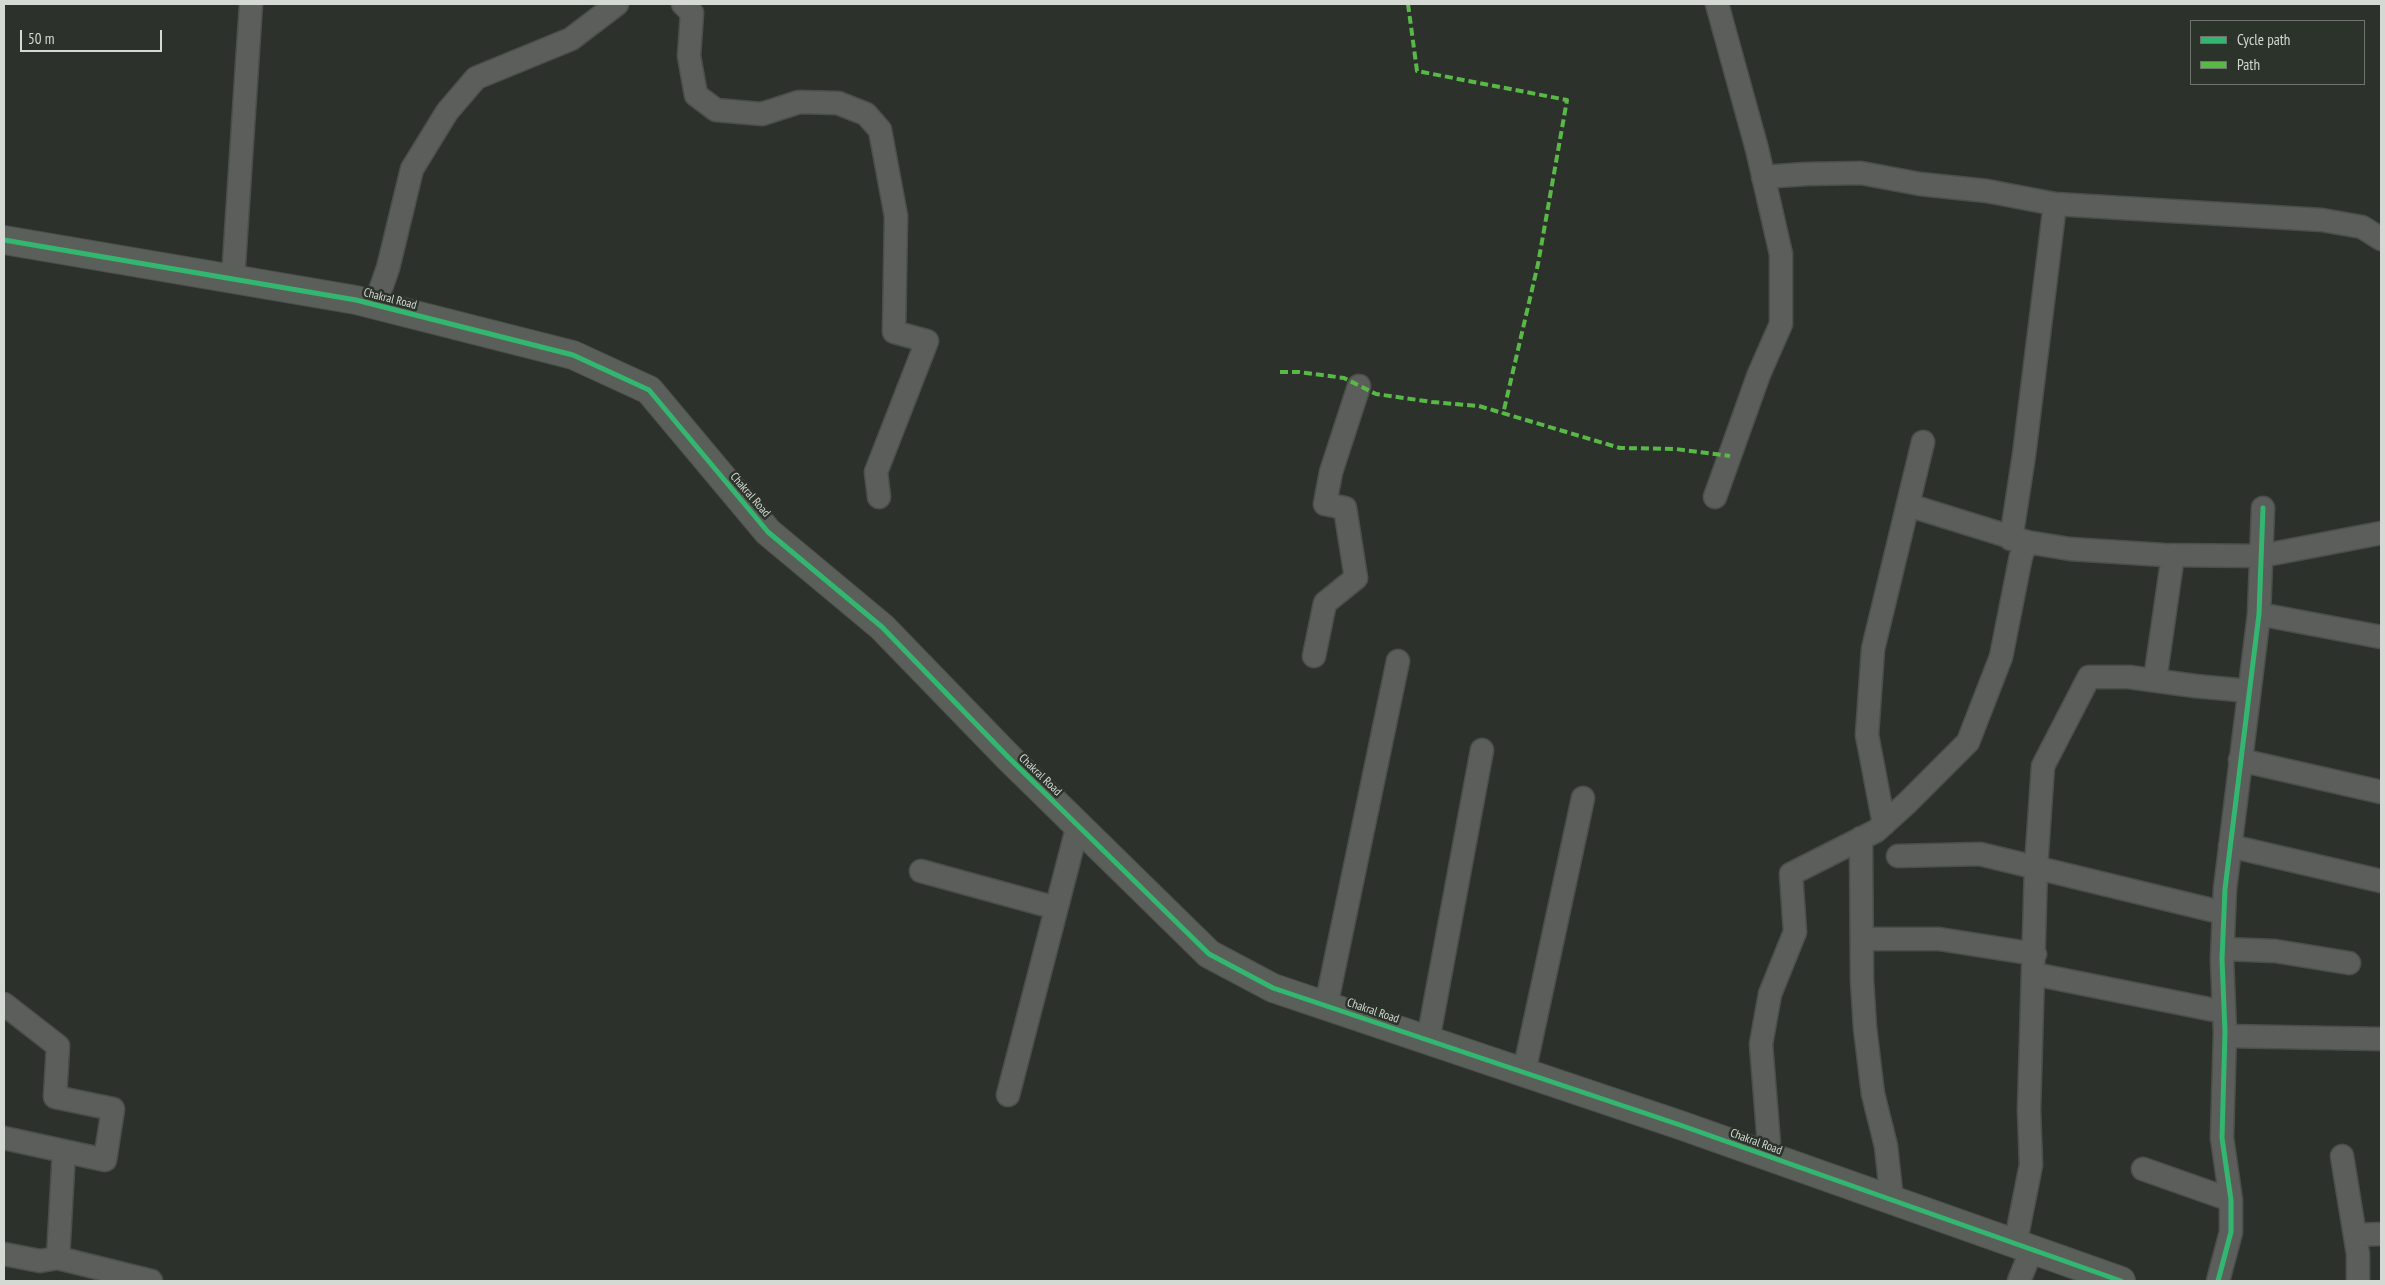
<!DOCTYPE html>
<html>
<head>
<meta charset="utf-8">
<style>
	body { margin:0 }
	#map { position:relative; width:2385px; height:1285px; overflow:hidden; background:#2d312c; font-family:"PT Sans Narrow",sans-serif }
	canvas { display:block }
	.frame { position:absolute; inset:0; border:5px solid #d4d9d3; pointer-events:none }
	.legend { position:absolute; left:2190px; top:20px; width:175px; height:65px; box-sizing:border-box; background:#2c332a; border:1px solid #6f756e; margin:0; padding:6px 9px; list-style:none; font-size:15px; color:#d4d9d3 }
	.legend li { display:flex; align-items:center; gap:10px; height:25px }
	.legend b { width:25px; border:1px solid #6f756e }
	.scale { position:absolute; left:20px; top:30px; width:142px; height:22px; box-sizing:border-box; border:2px solid #d4d9d3; border-top:0; padding-left:6px; font-size:15px; line-height:18px; white-space:nowrap; color:#d4d9d3; -webkit-text-stroke:4px #2c332a; paint-order:stroke }
</style>
</head>
<body>
<div id="map">
<canvas width="2385" height="1285"></canvas>
<div class="frame"></div>
<ul class="legend">
<li><b style="height:6px;background:#33b770"></b>Cycle path</li>
<li><b style="height:6px;background:#58b947"></b>Path</li>
</ul>
<div class="scale">50 m</div>
</div>
<script>
const ctx = document.querySelector('canvas').getContext('2d');
ctx.lineJoin = 'round';
const toPath = rows => new Path2D(rows.map(r => 'M' + r).join(''));
function strokePath(path, color, width, dash) { ctx.strokeStyle = color; ctx.lineWidth = width; ctx.lineCap = dash ? 'butt' : 'round'; ctx.setLineDash(dash || []); ctx.stroke(path); }
function drawText(font, color, halo, rows, align = 'center') {
  ctx.font = font + ' "PT Sans Narrow",sans-serif'; ctx.lineWidth = 5; ctx.setLineDash([]); ctx.textBaseline = 'middle'; ctx.strokeStyle = halo; ctx.fillStyle = color; for (const [text, x, y, turn = 0] of rows) {
    ctx.save(); ctx.translate(x, y); ctx.rotate((+turn || 0) * Math.PI / 180); ctx.textAlign = isNaN(turn) ? turn : align; if (halo) ctx.strokeText(text, 0, 0); ctx.fillText(text, 0, 0); ctx.restore();
  }
}
const street = toPath([
	[683,4,692,13,689,56,696,95,716,110,762,114,799,102,838,103,866,114,880,130,896,216,894,332,927,341,876,472,879,497],
	[1763,177,1806,174,1861,173,1920,184,1987,191,2055,204,2322,220,2362,227,2381,239],
	[233,279,251,4],
	[375,305,388,268,412,169,447,112,476,78,571,39,617,4],
	[1715,497,1759,374,1781,324,1781,254,1757,149,1717,4],
	[1908,505,2027,542,2070,549,2164,555,2261,556,2381,533],
	[2011,539,2024,455,2055,204],
	[2259,614,2381,637],
	[1314,656,1325,603,1356,578,1345,508,1325,504,1331,472,1359,386],
	[2155,680,2173,555],
	[2240,760,2381,792],
	[1884,824,1867,735,1873,649,1923,442],
	[1861,838,1862,980,1865,1028,1873,1094,1886,1146,1892,1201],
	[2230,846,2381,881],
	[1898,856,1980,854,2224,913],
	[921,871,1056,908],
	[1862,939,1939,939,2035,954],
	[2223,949,2275,951,2349,963],
	[2034,974,2224,1012],
	[4,1004,58,1046,55,1097,113,1109,105,1160,4,1138],
	[1326,1006,1398,661],
	[2225,1036,2381,1039],
	[1428,1040,1482,750],
	[1524,1072,1583,798],
	[1008,1095,1078,825],
	[64,1151,58,1258,151,1281],
	[2342,1156,2358,1254,2358,1281],
	[1770,1157,1761,1044,1770,994,1795,932,1791,874,1876,831,1907,803,1968,742,2001,657,2021,556,2027,542],
	[2143,1169,2231,1200],
	[2355,1235,2381,1234],
	[2015,1245,2031,1165,2029,1110,2036,867,2043,766,2089,677,2129,677,2195,686,2249,691],
	[4,1254,40,1261,58,1258],
	[2019,1281,2031,1251],
	[2218,1281,2231,1232,2231,1200,2222,1138,2225,1032,2222,959,2225,889,2259,614,2263,508]
]);
const secondary = toPath([
	[4,240,356,300,573,355,649,390,768,532,882,627,1009,758,1209,954,1273,988,1680,1125,2121,1281]
]);
const quiet = toPath([
	[1408,4,1417,71,1567,100,1538,264,1503,414],
	[1280,372,1299,372,1344,378,1376,394,1432,402,1479,406,1620,448,1676,449,1730,456]
]);
const cycleway = toPath([
	[4,240,356,300,573,355,649,390,768,532,882,627,1009,758,1209,954,1273,988,1680,1125,2121,1281],
	[2218,1281,2231,1232,2231,1200,2222,1138,2225,1032,2222,959,2225,889,2259,614,2263,508]
]);
const streetNames = [
	["Chakral Road",390,299,14],
	["Chakral Road",750,495,49],
	["Chakral Road",1040,775,44],
	["Chakral Road",1373,1011,19],
	["Chakral Road",1756,1142,20]
];
strokePath(street, '#4b4f4b', 25);
strokePath(secondary, '#4b4f4b', 30);
strokePath(street, '#5b5e5a', 22);
strokePath(secondary, '#5b5f59', 28);
strokePath(quiet, '#58b947', 4, [8, 4]);
strokePath(cycleway, '#33b770', 5);
drawText('12px', '#d4d9d3', '#2c332a', streetNames);
</script>
</body>
</html>
